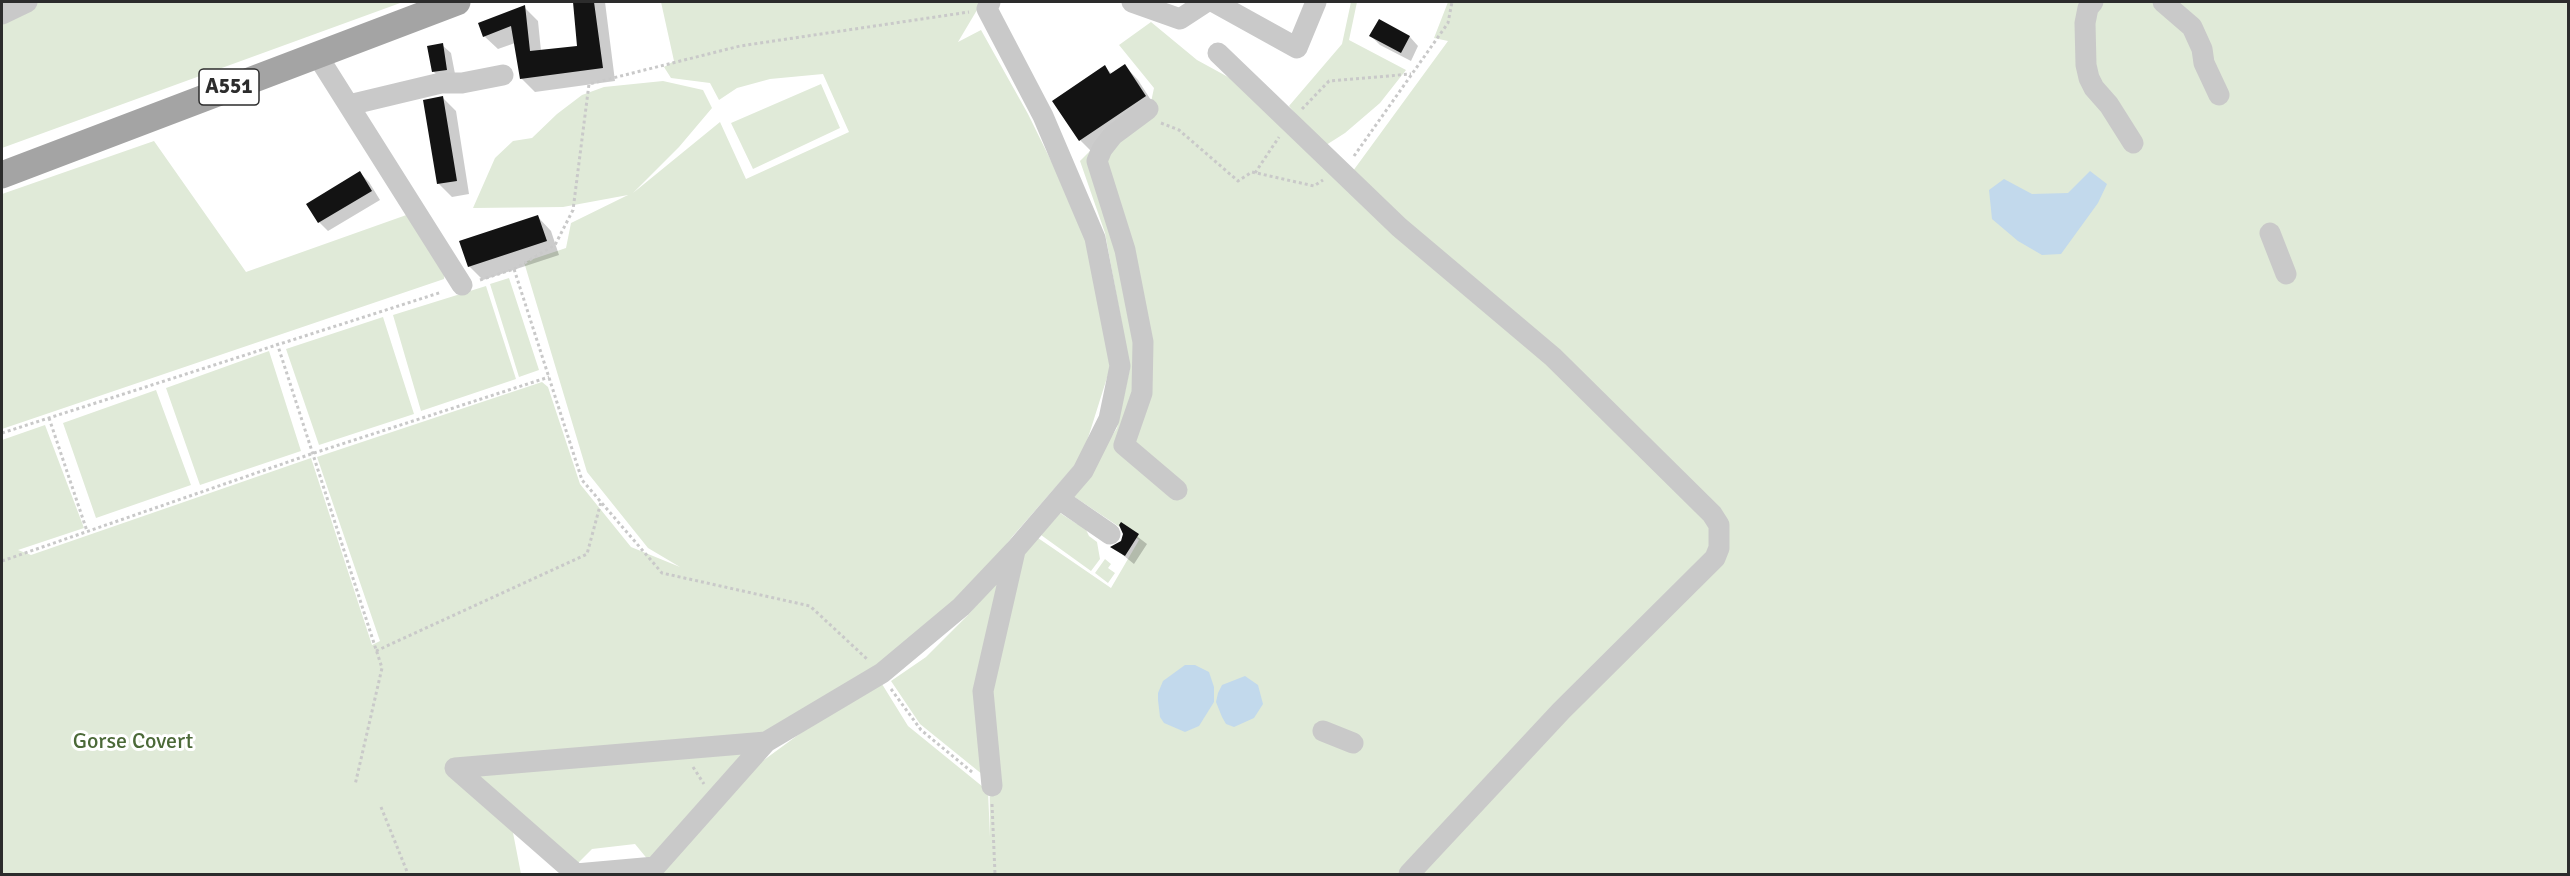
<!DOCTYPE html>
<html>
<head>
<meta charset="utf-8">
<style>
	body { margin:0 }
	#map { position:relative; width:2570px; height:876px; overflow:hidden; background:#fff; font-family:Signika,sans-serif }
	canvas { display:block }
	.frame { position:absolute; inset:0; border:3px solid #2c2c2c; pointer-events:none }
</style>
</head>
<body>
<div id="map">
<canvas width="2570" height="876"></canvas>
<div class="frame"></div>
</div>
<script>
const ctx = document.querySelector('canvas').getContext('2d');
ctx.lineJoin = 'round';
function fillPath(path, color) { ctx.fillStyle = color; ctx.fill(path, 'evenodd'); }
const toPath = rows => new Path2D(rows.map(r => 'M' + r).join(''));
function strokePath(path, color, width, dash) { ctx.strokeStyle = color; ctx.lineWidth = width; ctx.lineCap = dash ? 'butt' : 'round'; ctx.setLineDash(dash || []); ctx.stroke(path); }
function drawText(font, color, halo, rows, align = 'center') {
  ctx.font = font + ' Signika,sans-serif'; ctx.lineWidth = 6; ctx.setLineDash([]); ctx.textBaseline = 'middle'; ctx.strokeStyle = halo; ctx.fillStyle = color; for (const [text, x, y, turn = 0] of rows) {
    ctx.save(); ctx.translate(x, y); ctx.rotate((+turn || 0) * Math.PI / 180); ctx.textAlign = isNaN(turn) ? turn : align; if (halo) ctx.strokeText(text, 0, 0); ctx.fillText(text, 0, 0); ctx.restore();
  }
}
const green = toPath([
	[2,2,403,2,2,148],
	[661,2,979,2,977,10,958,42,981,30,1028,114,1088,236,1111,365,1082,457,1012,537,976,586,884,665,807,708,649,861,635,844,592,849,577,864,509,812,521,874,2,874,2,440,45,425,84,528,18,550,31,555,311,458,372,645,380,641,317,457,542,382,548,387,580,484,631,547,680,567,648,548,587,472,524,262,566,248,571,223,628,195,563,207,473,208,495,158,513,141,532,138,557,114,582,95,604,87,663,81,703,90,712,108,679,147,633,193,720,122,746,179,849,132,823,74,770,79,737,88,719,100,710,83,671,78,664,67,674,61],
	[1351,2,1357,2,1349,40,1406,70,1380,103,1345,133,1323,147,1289,106,1342,44],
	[1448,2,2568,2,2568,874,664,874,664,872,749,771,817,721,882,684,908,726,988,791,990,837,989,705,1019,560,1038,538,1111,588,1139,540,1073,496,1117,428,1130,368,1105,233,1080,161,1113,128,1151,102,1154,88,1119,45,1151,22,1197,60,1239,83,1342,186,1448,41,1434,38],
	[821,84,840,128,753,169,731,123],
	[154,141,246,272,412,213,445,270,444,279,2,429,2,194],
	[509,278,539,370,519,377,490,284],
	[486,286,516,379,421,411,393,315],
	[383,317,414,414,319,445,286,349],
	[269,351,301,451,200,485,166,388],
	[156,390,191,485,96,518,63,423],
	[1060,513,1077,524,1081,519,1089,536,1097,542,1100,559,1091,571,1041,535],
	[1105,559,1111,564,1108,568,1115,573,1108,583,1095,573],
	[1007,571,982,691,988,779,920,724,891,681,926,657,967,616]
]);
const water = toPath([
	[2090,171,2107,184,2098,203,2061,254,2042,255,2018,241,1992,219,1989,190,2004,179,2032,194,2068,193],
	[1185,665,1195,665,1209,672,1214,687,1214,702,1199,726,1185,732,1164,723,1160,717,1158,700,1158,693,1163,681],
	[1245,676,1258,685,1263,704,1254,718,1234,727,1226,724,1222,717,1216,702,1218,693,1222,685]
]);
const shadow = toPath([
	[574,2,605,2,615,81,535,92,521,78,515,43,498,49,484,36,524,7,538,21,541,51,578,47],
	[1379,21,1410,37,1418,46,1411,61,1380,45,1371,36],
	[442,45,451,53,456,79,442,80,433,71],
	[1125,66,1138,80,1158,111,1093,153,1080,140,1105,67,1112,74],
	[442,97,456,111,469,194,452,197,438,183],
	[360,173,369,182,380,200,328,231,319,222],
	[538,217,551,231,559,255,483,280,469,266],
	[1121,524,1147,544,1134,564,1113,547,1122,542,1124,534]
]);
const building = toPath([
	[573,2,594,2,603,68,520,79,511,26,483,37,478,23,525,5,530,51,577,46],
	[1379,19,1410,36,1401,53,1369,36],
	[443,43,447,70,432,72,427,46],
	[1125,64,1146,96,1079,141,1052,101,1105,65,1110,74],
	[443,96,457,181,437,184,423,100],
	[360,171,372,191,318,223,306,204],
	[538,215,547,241,468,267,459,241],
	[1121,522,1139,534,1125,556,1110,547,1121,541,1123,534,1119,525]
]);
const path = toPath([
	[1302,109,1329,81,1411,74],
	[1161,123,1179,130,1238,181,1252,172,1314,186,1323,180],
	[1354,156,1448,23,1452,2],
	[1255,173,1279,137],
	[514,269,555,245,573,210,589,84,740,46,969,12],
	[480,280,514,269,582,480,662,573,810,606,867,659],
	[277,343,382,668,355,785],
	[49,418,87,531],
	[2,433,442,292],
	[2,561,314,453,549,377],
	[376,651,587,554,601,502],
	[891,689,921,730,972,772],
	[693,767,704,784],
	[992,804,995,874],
	[381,807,408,874]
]);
const minor = toPath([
	[1132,2,1180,19,1206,2],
	[1214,2,1297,48,1316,2],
	[2093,2,2088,8,2085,23,2086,65,2089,78,2094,88,2109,105,2133,143],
	[2163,2,2192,27,2202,49,2204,63,2219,95],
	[2,14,27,2],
	[1218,53,1399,227,1553,357,1712,514,1719,525,1719,548,1715,558,1561,711,1409,874],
	[317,55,462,285],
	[349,105,441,83,462,83,503,75],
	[1148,109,1113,135,1102,149,1097,161,1125,250,1143,342,1142,393,1124,445,1177,490],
	[2270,233,2286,274],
	[1059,499,1110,534],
	[1323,731,1353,743],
	[455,768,576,874,655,867,766,742,882,673,961,607,1015,550,1083,471,1109,419,1120,366,1095,238,1043,116,987,9,990,2],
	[455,768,766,742],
	[992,786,983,691,1015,551]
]);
const major = toPath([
	[2,175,457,2]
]);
const shields = [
	[229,87,60]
];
const shieldNames = [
	["A551",229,87]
];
const parkNames = [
	["Gorse Covert",133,742]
];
fillPath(green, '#e0ead8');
fillPath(water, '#c2d9ec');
fillPath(shadow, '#0003');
fillPath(building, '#131313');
strokePath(path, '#c9c9c9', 3, [3, 3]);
strokePath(minor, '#c9c9c9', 21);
strokePath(major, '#a4a4a4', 27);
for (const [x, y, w] of shields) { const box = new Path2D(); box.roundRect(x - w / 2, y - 18, w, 36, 4.5); ctx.fillStyle = '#fff'; ctx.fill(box); strokePath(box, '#2c2c2c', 1.5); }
drawText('bold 21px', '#2c2c2c', null, shieldNames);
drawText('22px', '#4b6938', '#fff', parkNames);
</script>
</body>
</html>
